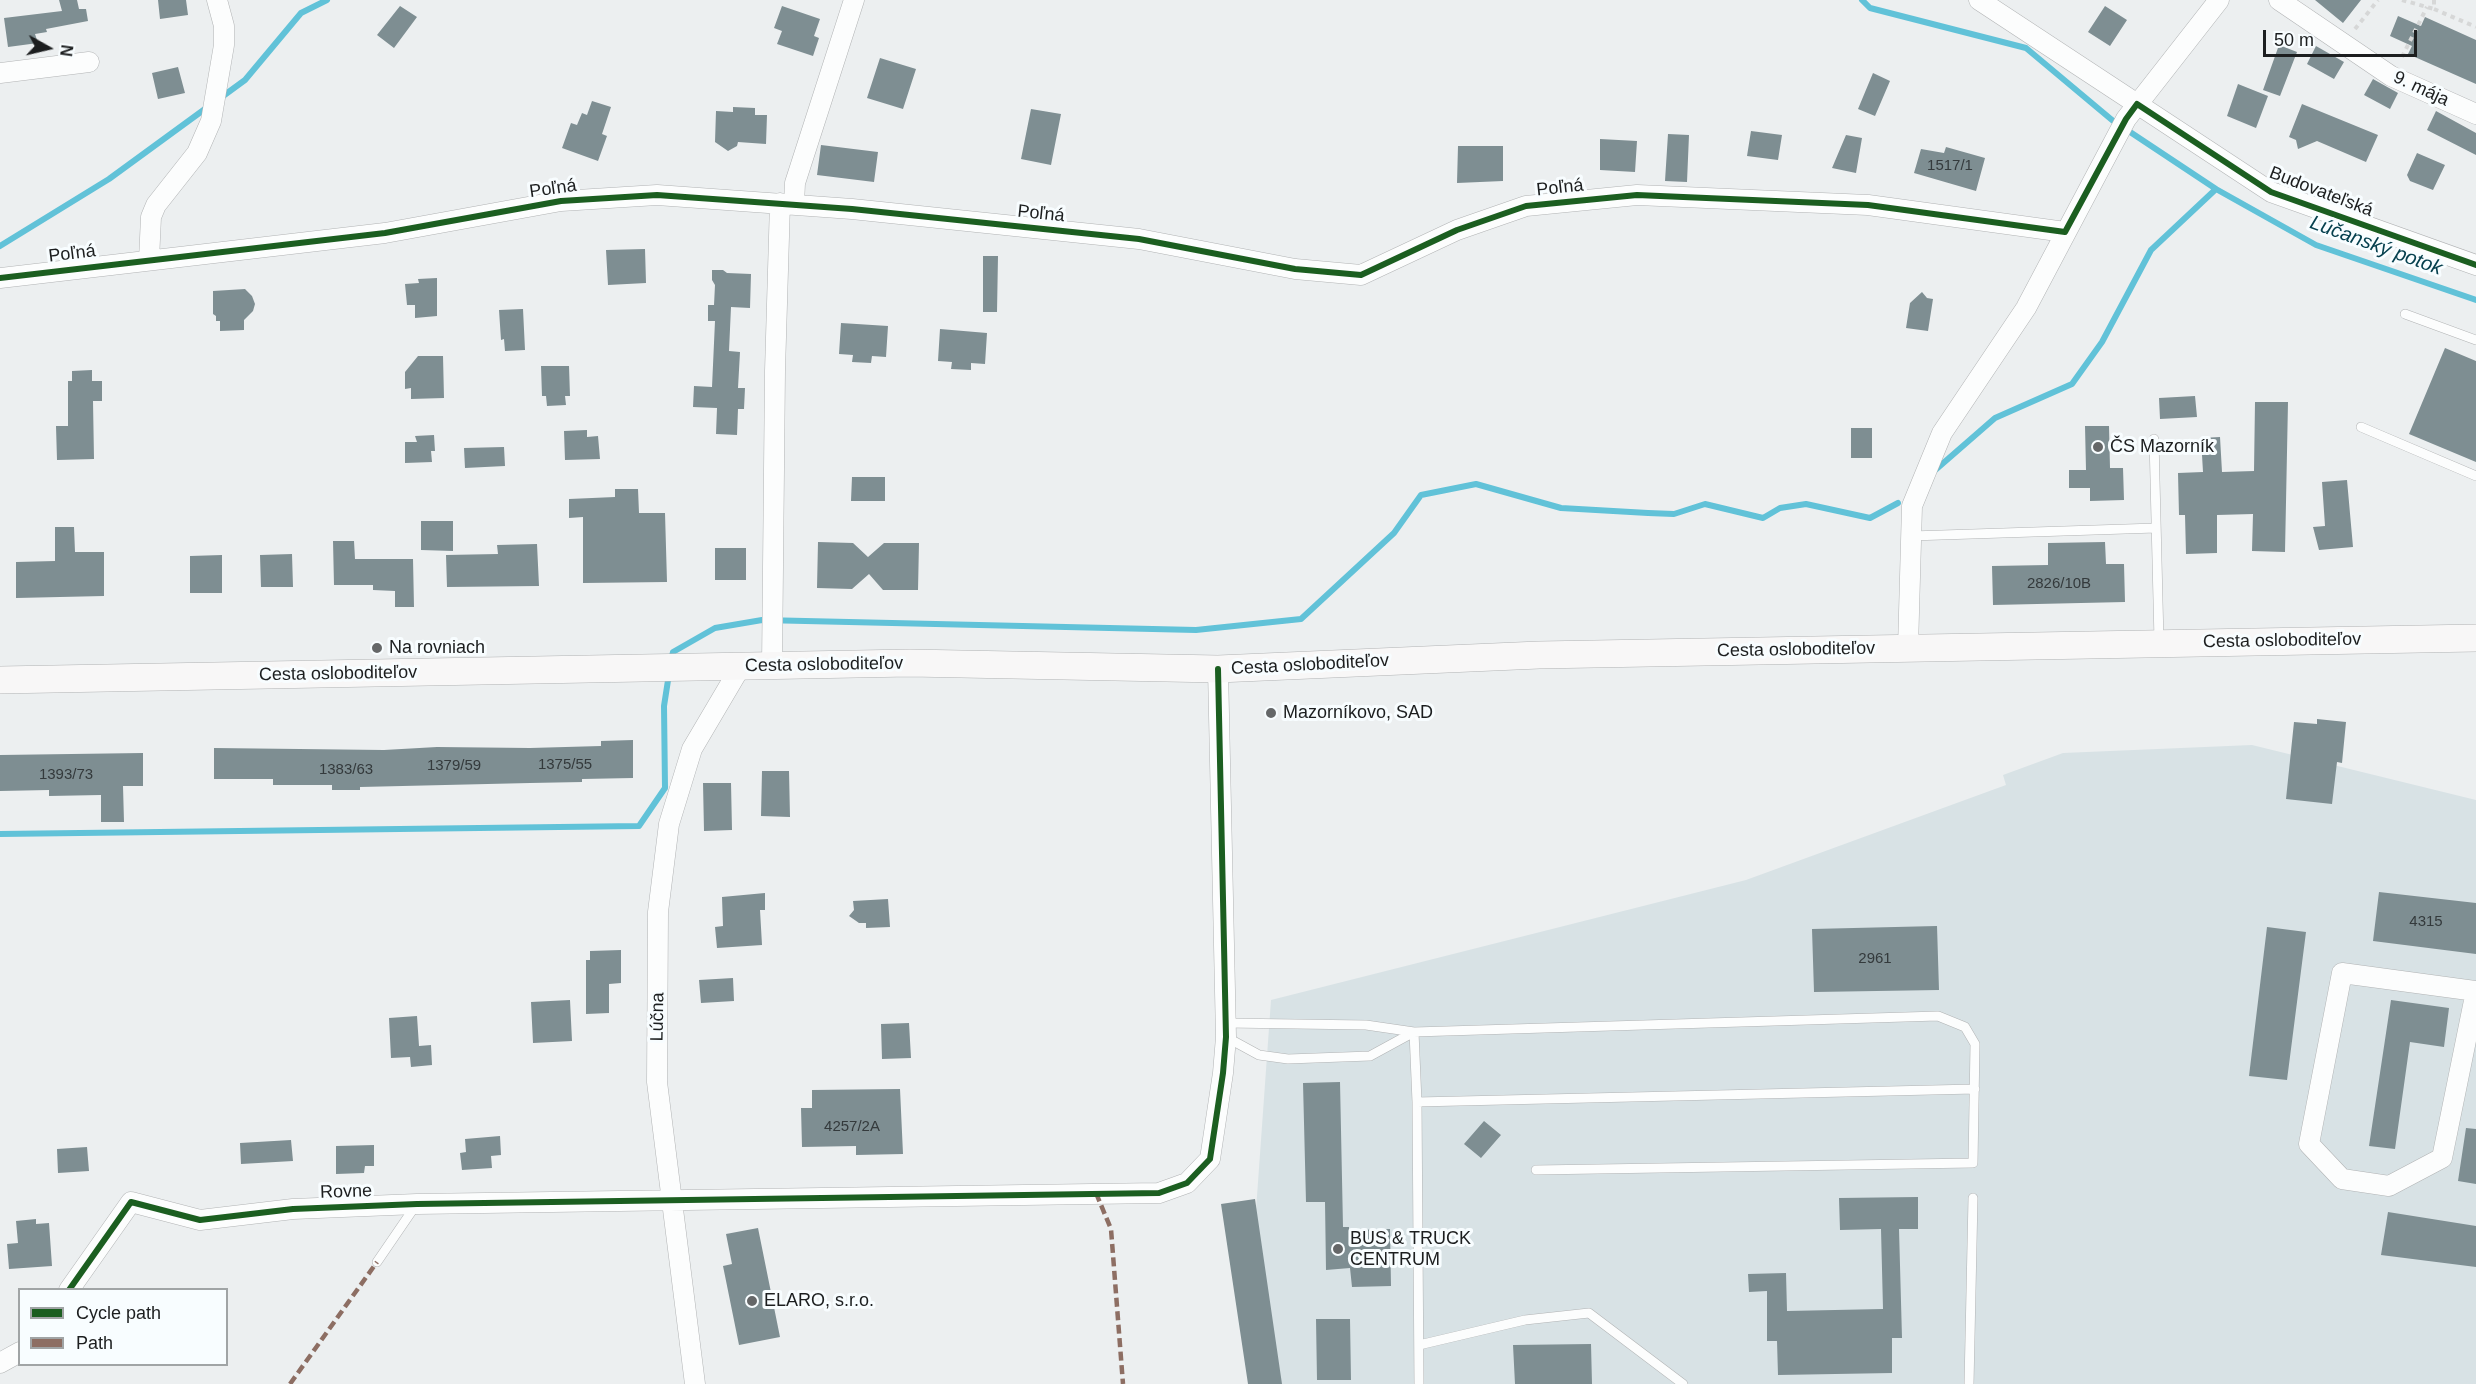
<!DOCTYPE html>
<html>
<head>
<meta charset="utf-8">
<style>
	body { margin:0 }
	#map { position:relative; width:2476px; height:1384px; overflow:hidden; background:#eceff0; font-family:Arial,sans-serif }
	canvas { display:block }
	.legend { position:absolute; left:18px; top:1288px; width:210px; height:78px; box-sizing:border-box; background:#f8fdff; border:2px solid #a0a4a5; margin:0; padding:8px 10px; list-style:none; font-size:18px; color:#1c1e1f }
	.legend li { display:flex; align-items:center; gap:12px; height:30px }
	.legend b { width:30px; border:2px solid #a0a4a5 }
	.north { position:absolute; left:18px; top:18px; width:60px; height:60px; -webkit-text-stroke:4px #f8fdff; paint-order:stroke; rotate:98deg; font-size:16px; font-weight:700; line-height:24px; text-align:center; color:#1c1e1f }
	.north::after { content:''; display:block; margin:auto; width:21px; height:27px; background:#1c1e1f; clip-path:polygon(50% 0,100% 100%,50% 72%,0 100%) }
	.scale { position:absolute; left:2263px; top:30px; width:154px; height:27px; box-sizing:border-box; border:3px solid #1c1e1f; border-top:0; padding-left:8px; font-size:18px; line-height:21px; white-space:nowrap; color:#1c1e1f; -webkit-text-stroke:4px #f8fdff; paint-order:stroke }
</style>
</head>
<body>
<div id="map">
<canvas width="2476" height="1384"></canvas>
<ul class="legend">
<li><b style="height:8px;background:#1b5e20"></b>Cycle path</li>
<li><b style="height:8px;background:#8d6e63"></b>Path</li>
</ul>
<div class="north">N</div>
<div class="scale">50 m</div>
</div>
<script>
const ctx = document.querySelector('canvas').getContext('2d');
ctx.lineJoin = 'round';
function fillPath(path, color) { ctx.fillStyle = color; ctx.fill(path, 'evenodd'); }
const toPath = rows => new Path2D(rows.map(r => 'M' + r).join(''));
function strokePath(path, color, width, dash) { ctx.strokeStyle = color; ctx.lineWidth = width; ctx.lineCap = dash ? 'butt' : 'round'; ctx.setLineDash(dash || []); ctx.stroke(path); }
function drawText(font, color, halo, rows, align = 'center') {
  ctx.font = font + ' Arial,sans-serif'; ctx.lineWidth = 6; ctx.setLineDash([]); ctx.textBaseline = 'middle'; ctx.strokeStyle = halo; ctx.fillStyle = color; for (const [text, x, y, turn = 0] of rows) {
    ctx.save(); ctx.translate(x, y); ctx.rotate((+turn || 0) * Math.PI / 180); ctx.textAlign = isNaN(turn) ? turn : align; if (halo) ctx.strokeText(text, 0, 0); ctx.fillText(text, 0, 0); ctx.restore();
  }
}
const built = toPath([
	[2252,745,2476,800,2476,1384,1252,1384,1249,1308,1271,1000,1746,880,2006,785,2003,775,2063,753]
]);
const stream = toPath([
	[1862,0,1870,8,2026,48,2112,120,2216,189,2316,245,2476,300],
	[219,99,245,80,301,13,327,0],
	[0,246,109,179,209,106],
	[1933,472,1995,418,2072,384,2102,342,2151,250,2216,189],
	[671,661,673,652,715,628,762,620,1196,630,1301,619,1394,533,1421,495,1476,484,1561,508,1648,513,1674,514,1705,504,1763,518,1780,508,1806,504,1870,518,1898,503],
	[0,834,639,826,665,788,664,706,669,674]
]);
const building = toPath([
	[59,0,77,0,79,9,86,9,88,21,46,29,47,32,35,34,38,43,8,47,4,18,62,11],
	[158,0,186,0,188,15,160,19],
	[2315,0,2361,0,2343,23],
	[400,6,417,17,394,48,377,35],
	[782,6,820,19,814,36,819,38,813,56,777,44,782,31,774,28],
	[2105,6,2127,20,2110,46,2088,32],
	[2398,16,2421,26,2425,17,2476,40,2476,84,2408,54,2412,46,2390,36],
	[2279,45,2297,52,2280,96,2263,90],
	[2316,46,2344,62,2334,79,2307,64],
	[880,58,916,69,903,109,867,98],
	[178,67,185,93,158,99,152,73],
	[1873,73,1890,81,1875,116,1858,109],
	[2373,79,2398,93,2390,109,2364,95],
	[2238,84,2268,96,2256,128,2227,116],
	[592,101,611,107,602,134,607,136,598,161,562,148,571,123,577,125,582,113,587,115],
	[2302,104,2378,135,2366,162,2317,141,2298,149,2296,140,2289,137],
	[733,107,755,108,755,115,767,115,766,144,738,142,737,146,728,151,715,142,716,111,733,112],
	[1031,109,1061,114,1051,165,1021,159],
	[2436,111,2476,133,2476,155,2427,130],
	[1751,131,1782,135,1778,160,1747,156],
	[1668,134,1689,135,1687,182,1665,181],
	[1846,135,1862,138,1856,173,1832,168],
	[1600,139,1637,141,1635,172,1600,170],
	[821,145,878,152,874,182,817,175],
	[1458,146,1503,146,1503,181,1457,183],
	[1946,147,1985,158,1976,191,1914,173,1921,149,1944,153],
	[2417,153,2445,165,2433,190,2410,181,2407,175],
	[645,249,646,283,608,285,606,250],
	[983,256,998,256,997,312,983,312],
	[712,270,723,270,727,273,751,274,750,308,731,307,729,351,740,352,738,388,745,388,744,409,738,409,737,435,716,434,717,408,693,407,694,386,712,387,715,321,708,321,708,305,714,305,715,285,712,280],
	[437,278,437,316,415,318,415,305,407,305,405,284,419,283,418,279],
	[245,289,252,296,255,304,253,311,244,320,244,330,220,331,220,321,216,321,216,316,213,314,213,291],
	[1922,292,1927,298,1933,299,1928,331,1906,328,1910,303],
	[523,309,525,350,505,351,504,339,501,340,499,310],
	[841,323,888,326,886,357,872,356,871,363,852,362,853,355,839,354],
	[940,329,987,333,985,364,971,363,971,370,951,369,952,362,938,361],
	[2445,348,2476,361,2476,462,2409,434],
	[418,356,443,356,444,398,411,399,411,388,405,389,405,372],
	[541,366,569,366,570,396,565,396,566,405,547,406,546,396,542,396],
	[92,370,92,381,102,381,102,401,93,401,94,459,57,460,56,426,68,426,68,381,72,381,72,371],
	[2195,396,2197,417,2160,419,2159,398],
	[2255,402,2288,402,2285,552,2252,551,2253,514,2217,515,2217,553,2186,554,2185,515,2179,515,2178,473,2203,472,2201,438,2220,437,2222,472,2254,471],
	[2085,426,2109,426,2110,468,2123,468,2124,500,2090,501,2090,488,2069,488,2069,470,2086,470],
	[1851,428,1872,428,1872,458,1851,458],
	[587,430,587,437,598,436,600,459,565,460,564,431],
	[434,435,435,451,431,451,432,462,405,463,405,442,417,442,415,436],
	[504,447,505,466,465,468,464,448],
	[852,477,885,477,885,501,851,501],
	[2347,480,2353,547,2319,550,2313,527,2325,526,2322,482],
	[615,489,638,489,639,513,665,513,667,582,583,583,583,517,569,518,569,499,615,497],
	[421,521,453,521,453,551,421,550],
	[55,527,74,527,75,552,104,552,104,596,16,598,16,562,55,561],
	[333,541,354,541,355,559,413,559,414,607,395,607,395,591,373,590,373,585,334,585],
	[818,542,853,543,868,557,884,543,919,543,918,590,883,590,869,574,852,589,817,588],
	[2105,542,2106,564,2124,564,2125,602,1993,605,1992,566,2048,565,2048,543],
	[537,544,539,586,447,587,446,555,498,554,497,545],
	[715,548,746,548,746,580,715,580],
	[292,554,293,587,261,587,260,555],
	[222,555,222,593,190,593,190,556],
	[2317,719,2346,722,2342,763,2337,762,2332,804,2286,799,2294,722,2317,724],
	[633,740,633,778,582,779,582,782,530,783,360,787,360,790,332,790,332,785,273,785,273,779,214,779,214,748,384,750,437,747,530,748,601,746,601,741],
	[143,753,143,786,123,786,124,822,101,822,101,795,49,796,49,790,0,791,0,755],
	[762,771,789,771,790,817,761,816],
	[703,783,731,783,732,830,704,831],
	[2379,892,2476,903,2476,954,2373,941],
	[765,893,765,910,760,910,762,945,717,948,715,927,723,926,722,897],
	[888,899,890,927,866,928,866,923,859,923,849,916,854,910,853,901],
	[1937,926,1939,990,1814,992,1812,929],
	[2267,927,2306,932,2287,1080,2249,1076],
	[621,950,621,983,609,984,609,1013,586,1014,586,960,590,960,590,951],
	[733,978,734,1001,701,1003,699,980],
	[570,1000,572,1041,533,1043,531,1002],
	[2391,1000,2449,1008,2444,1047,2410,1042,2395,1149,2369,1146],
	[417,1016,419,1046,431,1045,432,1065,411,1067,410,1057,391,1058,389,1018],
	[909,1023,911,1058,882,1059,881,1024],
	[1340,1082,1343,1227,1349,1227,1349,1230,1390,1229,1391,1286,1352,1287,1350,1268,1326,1270,1325,1202,1306,1202,1303,1083],
	[900,1089,903,1154,856,1155,856,1146,802,1147,801,1108,812,1108,812,1090],
	[1484,1121,1501,1135,1481,1158,1464,1144],
	[2466,1128,2476,1129,2476,1184,2458,1181],
	[500,1136,501,1155,491,1156,492,1168,462,1170,460,1153,466,1152,465,1139],
	[291,1140,293,1161,241,1164,240,1143],
	[374,1145,374,1166,365,1166,364,1173,336,1174,336,1146],
	[87,1147,89,1171,58,1173,57,1149],
	[1918,1197,1918,1229,1899,1229,1902,1338,1892,1338,1892,1373,1778,1375,1777,1341,1767,1341,1767,1291,1749,1292,1748,1274,1786,1273,1787,1311,1883,1309,1881,1229,1840,1230,1839,1198],
	[1255,1199,1282,1384,1248,1384,1221,1204],
	[2388,1212,2476,1226,2476,1267,2381,1255],
	[36,1219,36,1224,49,1223,52,1266,9,1269,7,1244,18,1243,16,1221],
	[758,1228,780,1337,739,1345,723,1266,732,1264,726,1234],
	[1316,1319,1350,1319,1351,1380,1317,1380],
	[1591,1344,1592,1384,1515,1384,1513,1345]
]);
const path = toPath([
	[2402,0,2434,9],
	[2434,0,2434,9,2476,27],
	[2355,29,2378,0],
	[2402,57,2427,7]
]);
const service = toPath([
	[2405,314,2476,340],
	[2361,427,2476,476],
	[2154,439,2159,641],
	[1911,536,2156,528],
	[1226,1023,1366,1025,1414,1032,1938,1016,1965,1027,1975,1044,1973,1163,1536,1170],
	[1226,1037,1259,1055,1288,1059,1370,1056,1414,1032,1417,1102,1975,1089],
	[1417,1102,1419,1384],
	[377,1262,416,1205],
	[1419,1345,1525,1320,1589,1313,1683,1384],
	[1969,1384,1973,1198]
]);
const minor = toPath([
	[1979,0,2271,192,2476,265],
	[2279,0,2391,76,2476,114],
	[0,73,89,62],
	[794,204,795,183,854,0],
	[149,260,151,217,156,205,197,153,211,121,224,45,224,26,217,0],
	[0,278,385,233,561,201,657,195,852,209,1139,239,1295,269,1361,275,1457,230,1526,206,1637,195,1868,205,2065,232],
	[1908,648,1912,506,1942,433,2026,308,2126,119,2219,0],
	[772,665,775,371,780,203],
	[2342,973,2476,991,2442,1158,2389,1186,2342,1179,2309,1144,2342,973],
	[69,1290,131,1202,200,1220,293,1209,417,1204,1159,1193,1187,1183,1210,1159,1223,1073,1226,1037,1218,669],
	[0,1363,20,1352],
	[695,1384,657,1082,658,912,669,824,692,749,741,666]
]);
const secondary = toPath([
	[0,680,910,663,1218,669,1539,655,2476,638]
]);
const quiet = toPath([
	[1096,1193,1111,1229,1123,1384],
	[290,1384,377,1262]
]);
const cycleway = toPath([
	[0,278,385,233,561,201,657,195,852,209,1139,239,1295,269,1361,275,1457,230,1526,206,1637,195,1868,205,2065,232,2126,119,2137,104,2271,192,2476,265],
	[69,1290,131,1202,200,1220,293,1209,417,1204,1159,1193,1187,1183,1210,1159,1223,1073,1226,1037,1218,669]
]);
const markers = [
	[2098,447,6,"#656768"],
	[377,648,6,"#656768"],
	[1271,713,6,"#656768"],
	[1338,1249,6,"#656768"],
	[752,1301,6,"#656768"]
];
const numberNames = [
	["1517/1",1950,166],
	["2826/10B",2059,584],
	["1375/55",565,765],
	["1379/59",454,766],
	["1383/63",346,770],
	["1393/73",66,775],
	["4315",2426,922],
	["2961",1875,959],
	["4257/2A",852,1127]
];
const streetNames = [
	["9. mája",2421,89,25],
	["Poľná",1560,188,-6],
	["Poľná",553,189,-8],
	["Budovateľská",2321,192,21],
	["Poľná",1041,214,6],
	["Poľná",72,254,-7],
	["Cesta osloboditeľov",2282,641,-1],
	["Cesta osloboditeľov",1796,650,-1],
	["Cesta osloboditeľov",824,665,-1],
	["Cesta osloboditeľov",1310,665,-3],
	["Cesta osloboditeľov",338,674,-1],
	["Lúčna",658,1017,-89],
	["Rovne",346,1192,-2]
];
const poiNames = [
	["ČS Mazorník",2110,447],
	["Na rovniach",389,648],
	["Mazorníkovo, SAD",1283,713],
	["BUS & TRUCK",1350,1239],
	["CENTRUM",1350,1260],
	["ELARO, s.r.o.",764,1301]
];
const waterNames = [
	["Lúčanský potok",2376,246,20]
];
fillPath(built, '#d8e2e5');
strokePath(stream, '#61c2d8', 6);
fillPath(building, '#7e8e92');
strokePath(service, '#b1b3b4', 10);
strokePath(minor, '#b1b3b4', 21);
strokePath(secondary, '#b1b3b4', 28);
strokePath(path, '#d6d7d7', 4, [4.5, 4.5]);
strokePath(service, '#fcfdfd', 9);
strokePath(minor, '#fcfdfd', 20);
strokePath(secondary, '#f8f7f7', 27);
strokePath(quiet, '#8d6e63', 4.5, [9, 4.5]);
strokePath(cycleway, '#1b5e20', 6);
for (const [x, y, r, color] of markers) { const dot = new Path2D(); dot.arc(x, y, r, 0, 2 * Math.PI); ctx.fillStyle = color; ctx.fill(dot); strokePath(dot, '#f8fdff', 2); }
drawText('15px', '#343a3c', null, numberNames);
drawText('18px', '#1c1e1f', '#f8fdff', streetNames);
drawText('18px', '#1c1e1f', '#f8fdff', poiNames, 'left');
drawText('italic 20px', '#06404e', '#f8fdff', waterNames);
</script>
</body>
</html>
